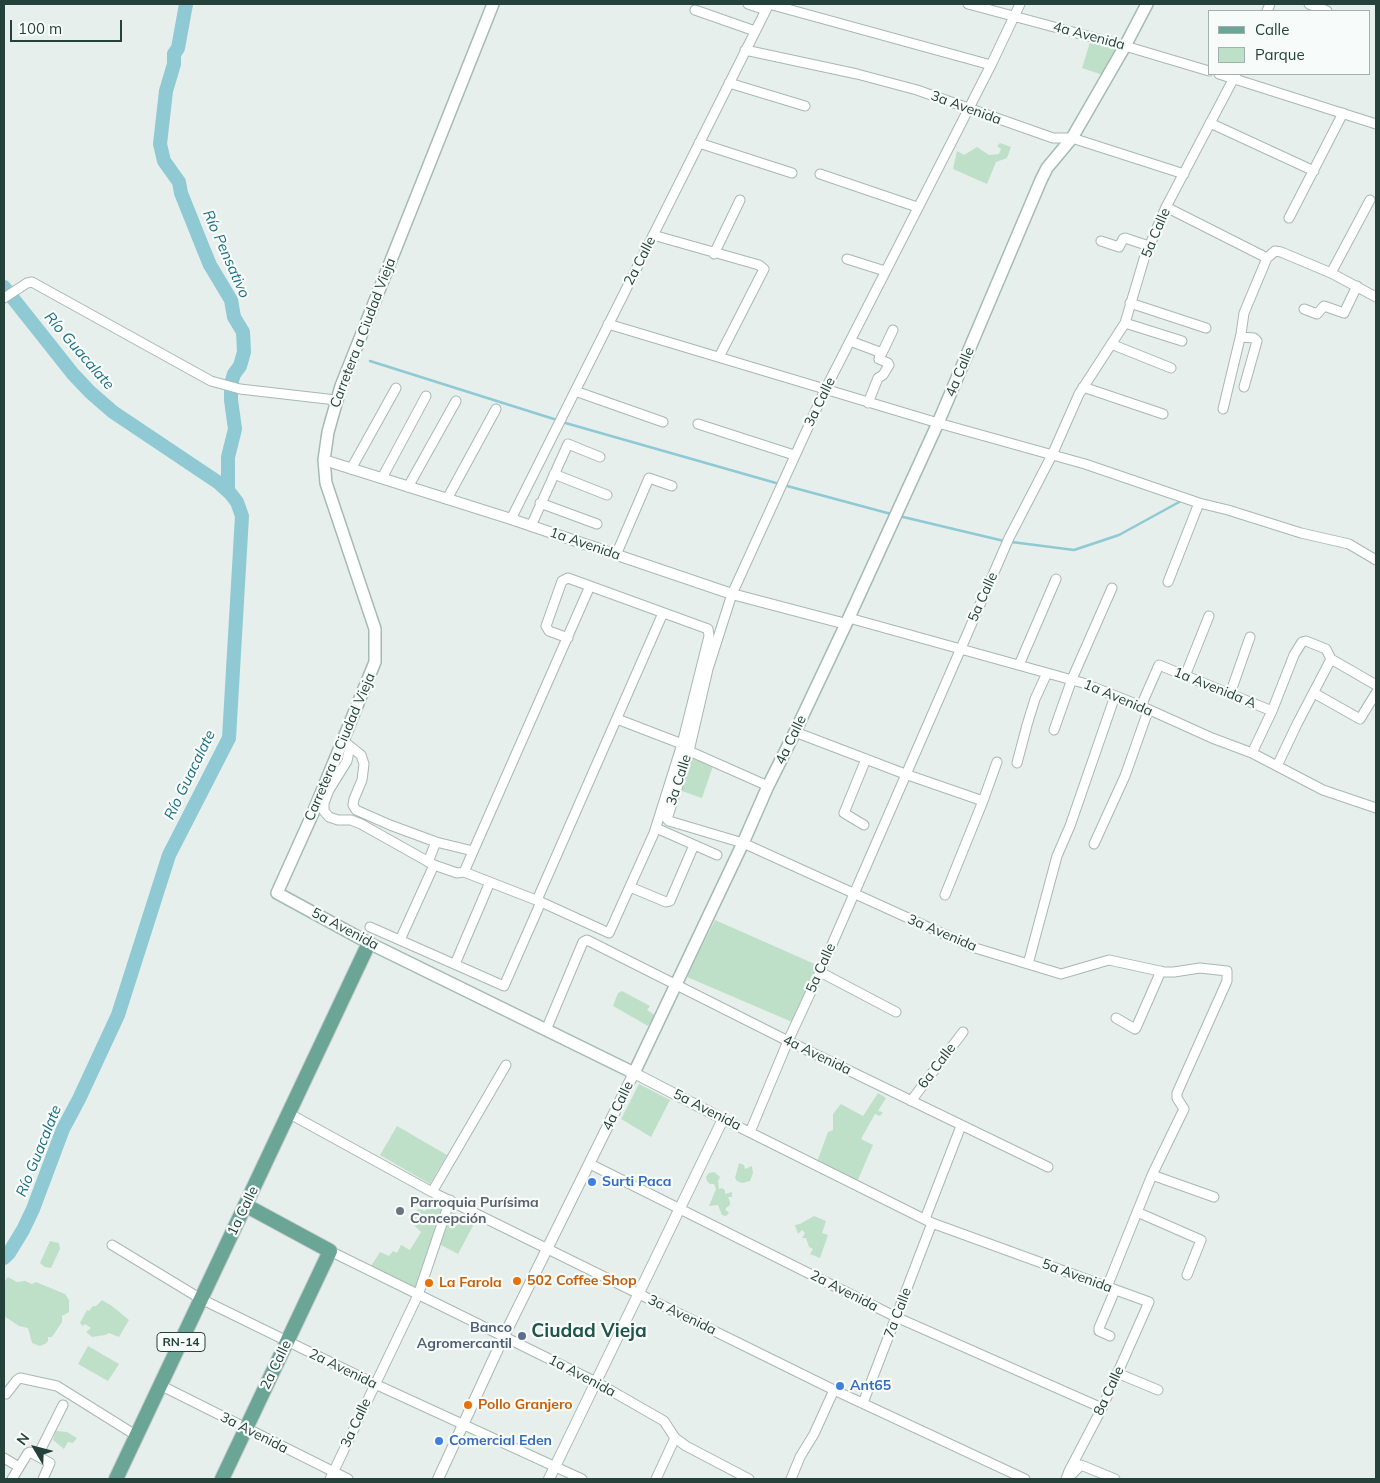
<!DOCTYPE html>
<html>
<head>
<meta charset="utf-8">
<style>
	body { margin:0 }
	#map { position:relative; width:1380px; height:1483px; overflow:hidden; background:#e6efeb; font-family:Mulish,sans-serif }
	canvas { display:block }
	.frame { position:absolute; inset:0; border:5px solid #24423a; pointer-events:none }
	.legend { position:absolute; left:1208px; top:10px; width:162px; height:65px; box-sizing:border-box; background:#f7fbf9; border:1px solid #a3b1ad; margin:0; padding:6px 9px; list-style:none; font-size:15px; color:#24423a }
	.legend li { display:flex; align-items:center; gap:10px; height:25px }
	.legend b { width:25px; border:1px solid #a3b1ad }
	.north { position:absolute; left:10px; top:1423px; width:50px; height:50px; -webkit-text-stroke:4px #f7fbf9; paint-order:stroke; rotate:307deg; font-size:14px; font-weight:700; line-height:20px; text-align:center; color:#24423a }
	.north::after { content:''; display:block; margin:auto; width:18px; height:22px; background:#24423a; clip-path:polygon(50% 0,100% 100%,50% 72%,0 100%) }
	.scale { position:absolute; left:10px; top:20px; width:112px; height:22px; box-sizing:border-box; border:2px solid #24423a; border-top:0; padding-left:6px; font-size:15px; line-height:18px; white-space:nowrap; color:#24423a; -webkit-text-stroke:4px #f7fbf9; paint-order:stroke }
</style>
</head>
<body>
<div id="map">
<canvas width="1380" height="1483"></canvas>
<div class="frame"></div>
<ul class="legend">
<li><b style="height:6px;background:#6aa596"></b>Calle</li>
<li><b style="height:14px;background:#bfe0c8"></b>Parque</li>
</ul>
<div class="north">N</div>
<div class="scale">100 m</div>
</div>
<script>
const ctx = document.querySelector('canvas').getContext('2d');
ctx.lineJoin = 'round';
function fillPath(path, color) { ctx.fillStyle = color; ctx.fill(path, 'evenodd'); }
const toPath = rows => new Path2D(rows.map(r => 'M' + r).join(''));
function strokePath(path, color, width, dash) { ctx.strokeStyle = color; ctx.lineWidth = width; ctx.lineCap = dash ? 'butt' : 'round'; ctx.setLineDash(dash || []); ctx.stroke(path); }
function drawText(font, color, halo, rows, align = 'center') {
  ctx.font = font + ' Mulish,sans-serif'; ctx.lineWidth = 4.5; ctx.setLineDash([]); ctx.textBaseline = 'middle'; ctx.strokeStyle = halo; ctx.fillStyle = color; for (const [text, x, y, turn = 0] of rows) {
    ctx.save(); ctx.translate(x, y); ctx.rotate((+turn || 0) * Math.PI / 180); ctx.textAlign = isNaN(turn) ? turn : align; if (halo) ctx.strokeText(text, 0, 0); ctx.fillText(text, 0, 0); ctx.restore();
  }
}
const green = toPath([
	[1091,39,1121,48,1103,75,1082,68],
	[1000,143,1011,147,1007,158,996,162,987,184,953,169,957,151,964,155,977,147,989,155,999,154,1001,149,997,146],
	[691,755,714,763,702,798,679,790],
	[715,920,817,965,792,1022,687,977],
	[622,991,650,1006,647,1010,655,1015,648,1026,613,1006,618,993],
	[639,1084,670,1100,651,1137,621,1119],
	[878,1093,886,1098,878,1111,883,1112,880,1116,875,1114,861,1139,873,1145,857,1182,817,1162,828,1132,833,1130,833,1114,841,1104,863,1116],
	[397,1126,447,1155,430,1184,380,1155],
	[739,1163,744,1165,745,1169,752,1166,753,1173,750,1181,742,1183,737,1181,735,1178],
	[714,1172,720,1177,718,1181,719,1189,722,1188,725,1190,725,1194,732,1192,732,1197,728,1197,730,1202,730,1205,725,1209,729,1213,726,1216,722,1215,718,1205,709,1206,716,1189,714,1184,710,1184,707,1181,706,1177,709,1173],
	[432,1203,475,1222,458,1254,441,1245,423,1290,397,1280,371,1266,380,1252,389,1256,393,1251,397,1253,401,1245,410,1250,421,1232,411,1222,418,1209,425,1211],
	[814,1216,826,1221,822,1233,828,1235,820,1258,810,1254,813,1249,809,1247,806,1238,802,1238,805,1233,802,1230,798,1234,795,1225,800,1224],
	[50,1241,59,1243,60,1249,51,1268,45,1267,40,1263],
	[8,1277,17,1282,25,1281,32,1284,36,1282,65,1294,69,1300,69,1312,62,1316,62,1322,52,1337,48,1337,48,1341,45,1344,40,1346,32,1343,28,1328,19,1326,4,1316,4,1282],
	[102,1300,112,1306,129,1320,119,1337,109,1333,105,1335,92,1337,86,1332,91,1328,85,1324,83,1326,80,1323,87,1310,89,1311,93,1306,96,1306],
	[88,1346,119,1364,108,1381,78,1364],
	[56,1431,67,1432,77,1438,73,1443,68,1442,64,1449,53,1440]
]);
const stream = toPath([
	[370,361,557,420],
	[562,422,776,483,891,514],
	[899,516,1004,541,1074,550,1119,535,1181,501]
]);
const river = toPath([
	[186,4,178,48,174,54,174,64,166,91,160,144,164,161,179,182,181,193,203,248,210,265,231,300,234,317,243,332,244,352,240,366,234,374,231,384,231,400,235,429,228,457,228,490],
	[4,287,73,374,90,392,113,412,219,483,230,493,237,502,242,516,229,738,169,855,118,1015,79,1099,63,1129,33,1209,23,1230,9,1253,4,1258]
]);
const minor = toPath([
	[748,4,766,10],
	[769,4,991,65],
	[968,4,1125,46,1209,71],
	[1020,4,991,65,825,390,732,594,708,669,689,751,667,819,669,821,743,843,972,947,1061,974,1109,960,1164,972,1174,972,1200,968,1227,971,1227,981,1177,1093,1177,1098,1184,1109,1152,1175,1107,1287],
	[1309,4,1327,11],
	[695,10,755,31],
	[1267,11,1270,4],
	[745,50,857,74,917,90,1053,138,1072,138,1184,174],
	[1219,74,1376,124],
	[729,83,805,106],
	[1210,123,1314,171],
	[699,143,792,173],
	[820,174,917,207],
	[1166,207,1267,258,1275,251,1281,252,1331,273,1376,297],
	[1289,218,1343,113],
	[653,235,759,265,764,269,719,357],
	[1101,241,1119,247,1123,239,1125,238,1149,246],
	[714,254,740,200],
	[847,259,885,271],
	[1331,273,1370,200],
	[4,298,27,283,32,282,211,381,240,389,336,400],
	[1130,303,1206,328],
	[1304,309,1317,314,1324,306,1344,313,1357,286],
	[1125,323,1182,341],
	[608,324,938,423,1085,464,1199,503,1228,510,1301,533,1349,544,1376,560],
	[1241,337,1254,338,1257,341,1244,387],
	[850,341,882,353,893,330],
	[1111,344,1171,368],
	[1083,387,1163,414],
	[575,391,663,422],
	[868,403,878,378,883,375,889,365,888,363,879,359,881,352],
	[1223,409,1241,334,1244,313,1267,258],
	[698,424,794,455],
	[351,469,396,388],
	[554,474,607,495],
	[382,478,426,396],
	[408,487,456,401],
	[447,499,496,409],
	[540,503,597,524],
	[511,519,769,4],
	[531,526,568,444,600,457],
	[616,555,649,478,672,486],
	[1168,582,1199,503],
	[849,618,1083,683,1141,706,1212,738,1252,753,1323,790,1376,808],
	[1019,665,1056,579],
	[1185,676,1209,616],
	[1314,693,1360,719,1376,693],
	[1230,694,1250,637],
	[1141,706,1159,665,1272,711],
	[617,719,682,744],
	[1054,730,1072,679,1112,588],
	[795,732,905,774,983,801],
	[346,743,361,755,364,764,362,780,354,799,353,805,356,810,390,825,436,842,473,851],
	[350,746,347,761,329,790,324,803,324,811,329,817,338,820,351,820,361,824,434,865,457,873,464,872,541,902,609,933,654,833,682,744,709,636,708,629,568,578,562,581,546,626,549,631,568,638],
	[689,751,768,786],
	[1252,753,1272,711,1294,655,1302,642,1306,641,1326,649,1331,659,1376,685],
	[1017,763,1027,725,1035,699,1047,673],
	[1277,766,1297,724,1331,659],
	[864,825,844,813,866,759],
	[656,828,717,855],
	[1094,844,1125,776,1148,711],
	[428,862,436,842],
	[464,872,590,586],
	[630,887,666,902,670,901,694,845],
	[945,895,983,801,997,762],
	[537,900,663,613],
	[370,927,504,986,541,902],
	[400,940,434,865],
	[455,964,490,882],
	[1028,964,1057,856,1070,826,1115,696],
	[820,972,896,1012],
	[1116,1018,1135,1029,1136,1028,1161,971],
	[546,1030,583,942,587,940,788,1041,1048,1167],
	[911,1101,963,1032],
	[290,1114,432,1192,834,1390,1025,1479],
	[723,1119,932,1223,1149,1302,1102,1408,1069,1471,1066,1479],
	[750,1132,788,1041,820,972,1009,538,1052,455,1079,394,1125,323,1144,259,1166,207,1236,74],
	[590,1164,896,1317,1102,1408],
	[1152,1175,1214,1197],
	[432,1192,506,1065],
	[1137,1212,1201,1240,1187,1275],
	[925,1219,961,1126],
	[112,1245,201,1299,375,1384,582,1479],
	[330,1251,596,1382,664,1421,675,1438,686,1446,749,1479],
	[1110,1336,1099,1331,1099,1328,1115,1290],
	[1117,1373,1158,1390],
	[160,1385,348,1479],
	[6,1394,17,1380,20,1378,57,1386,137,1436],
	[863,1403,932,1223],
	[38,1455,63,1405],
	[4,1458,19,1467],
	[1068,1478,1081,1465,1115,1479],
	[12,1479,28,1453,30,1452,50,1463,43,1479],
	[330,1479,418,1295,450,1200],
	[656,1479,675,1438],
	[791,1479,800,1457,814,1434,834,1390]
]);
const tertiary = toPath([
	[324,460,511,519,732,594,846,624],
	[438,1479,504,1336,634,1073,723,1119,549,1479]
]);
const secondary = toPath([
	[493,4,341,386,328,432,324,460,326,483,375,629,375,662,313,813,277,893,369,943,634,1073,743,843,768,786,795,732,846,624,938,423,1041,180,1047,168,1072,138,1125,46,1147,4]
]);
const primary = toPath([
	[116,1479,369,943],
	[222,1479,330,1251,245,1205]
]);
const markers = [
	[592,1182,5,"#3f7fe0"],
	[400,1211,5,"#6b7280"],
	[517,1281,5,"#e8710a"],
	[429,1283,5,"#e8710a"],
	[522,1336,5,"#5c6f8a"],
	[840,1386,5,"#3f7fe0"],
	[468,1405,5,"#e8710a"],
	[439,1441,5,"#3f7fe0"]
];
const shields = [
	[181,1342,48]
];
const shieldNames = [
	["RN-14",181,1342]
];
const streetNames = [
	["4a Avenida",1089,36,15],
	["3a Avenida",966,108,20],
	["5a Calle",1156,233,-67],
	["2a Calle",640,261,-63],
	["Carretera a Ciudad Vieja",363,333,-69],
	["4a Calle",960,372,-67],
	["3a Calle",820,402,-64],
	["1a Avenida",585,544,19],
	["5a Calle",983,597,-66],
	["1a Avenida A",1215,688,22],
	["1a Avenida",1118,698,23],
	["4a Calle",791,740,-64],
	["Carretera a Ciudad Vieja",340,747,-67],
	["3a Calle",679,780,-72],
	["5a Avenida",345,929,28],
	["3a Avenida",942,933,23],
	["5a Calle",821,968,-66],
	["4a Avenida",817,1055,26],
	["6a Calle",937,1066,-53],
	["4a Calle",618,1106,-64],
	["5a Avenida",707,1110,27],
	["1a Calle",243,1211,-64],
	["5a Avenida",1077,1276,20],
	["2a Avenida",844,1291,27],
	["7a Calle",898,1313,-69],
	["3a Avenida",682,1315,26],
	["2a Calle",276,1365,-64],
	["2a Avenida",343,1369,26],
	["1a Avenida",582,1376,28],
	["8a Calle",1109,1391,-65],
	["3a Calle",356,1423,-65],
	["3a Avenida",254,1433,27]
];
const shopNames = [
	["Surti Paca",602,1182],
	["Ant65",850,1386],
	["Comercial Eden",449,1441]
];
const worshipNames = [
	["Parroquia Purísima",410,1203],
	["Concepción",410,1219]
];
const foodNames = [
	["502 Coffee Shop",527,1281],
	["La Farola",439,1283],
	["Pollo Granjero",478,1405]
];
const serviceNames = [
	["Banco",512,1328],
	["Agromercantil",512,1344]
];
const waterNames = [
	["Río Pensativo",226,254,66],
	["Río Guacalate",79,351,49],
	["Río Guacalate",190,775,-64],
	["Río Guacalate",39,1151,-68]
];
const districtNames = [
	["Ciudad Vieja",589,1331]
];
fillPath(green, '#bfe0c8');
strokePath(stream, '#8ec9d4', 2.5);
strokePath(river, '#8ec9d4', 14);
strokePath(minor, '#a8b8b2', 11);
strokePath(tertiary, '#a8b8b2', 12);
strokePath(secondary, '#a4bbb3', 14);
strokePath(primary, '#c2cac8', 16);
strokePath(minor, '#fff', 9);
strokePath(tertiary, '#fff', 10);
strokePath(secondary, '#fff', 11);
strokePath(primary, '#6aa596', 14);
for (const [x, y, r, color] of markers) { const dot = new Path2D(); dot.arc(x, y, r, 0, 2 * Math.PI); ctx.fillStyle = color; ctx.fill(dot); strokePath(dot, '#f7fbf9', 2); }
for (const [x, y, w] of shields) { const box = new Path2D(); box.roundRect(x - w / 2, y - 9.5, w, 19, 4); ctx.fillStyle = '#f7fbf9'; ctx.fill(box); strokePath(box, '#24423a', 1); }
drawText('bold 12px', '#24423a', null, shieldNames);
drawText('14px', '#24423a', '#f7fbf9', streetNames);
drawText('bold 14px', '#366cbe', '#f7fbf9', shopNames, 'left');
drawText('bold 14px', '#5b616d', '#f7fbf9', worshipNames, 'left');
drawText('bold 14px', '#c56008', '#f7fbf9', foodNames, 'left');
drawText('bold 14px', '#4e5e75', '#f7fbf9', serviceNames, 'right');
drawText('italic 15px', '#1c6f80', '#f7fbf9', waterNames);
drawText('bold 19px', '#1f5548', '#f7fbf9', districtNames);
</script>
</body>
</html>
